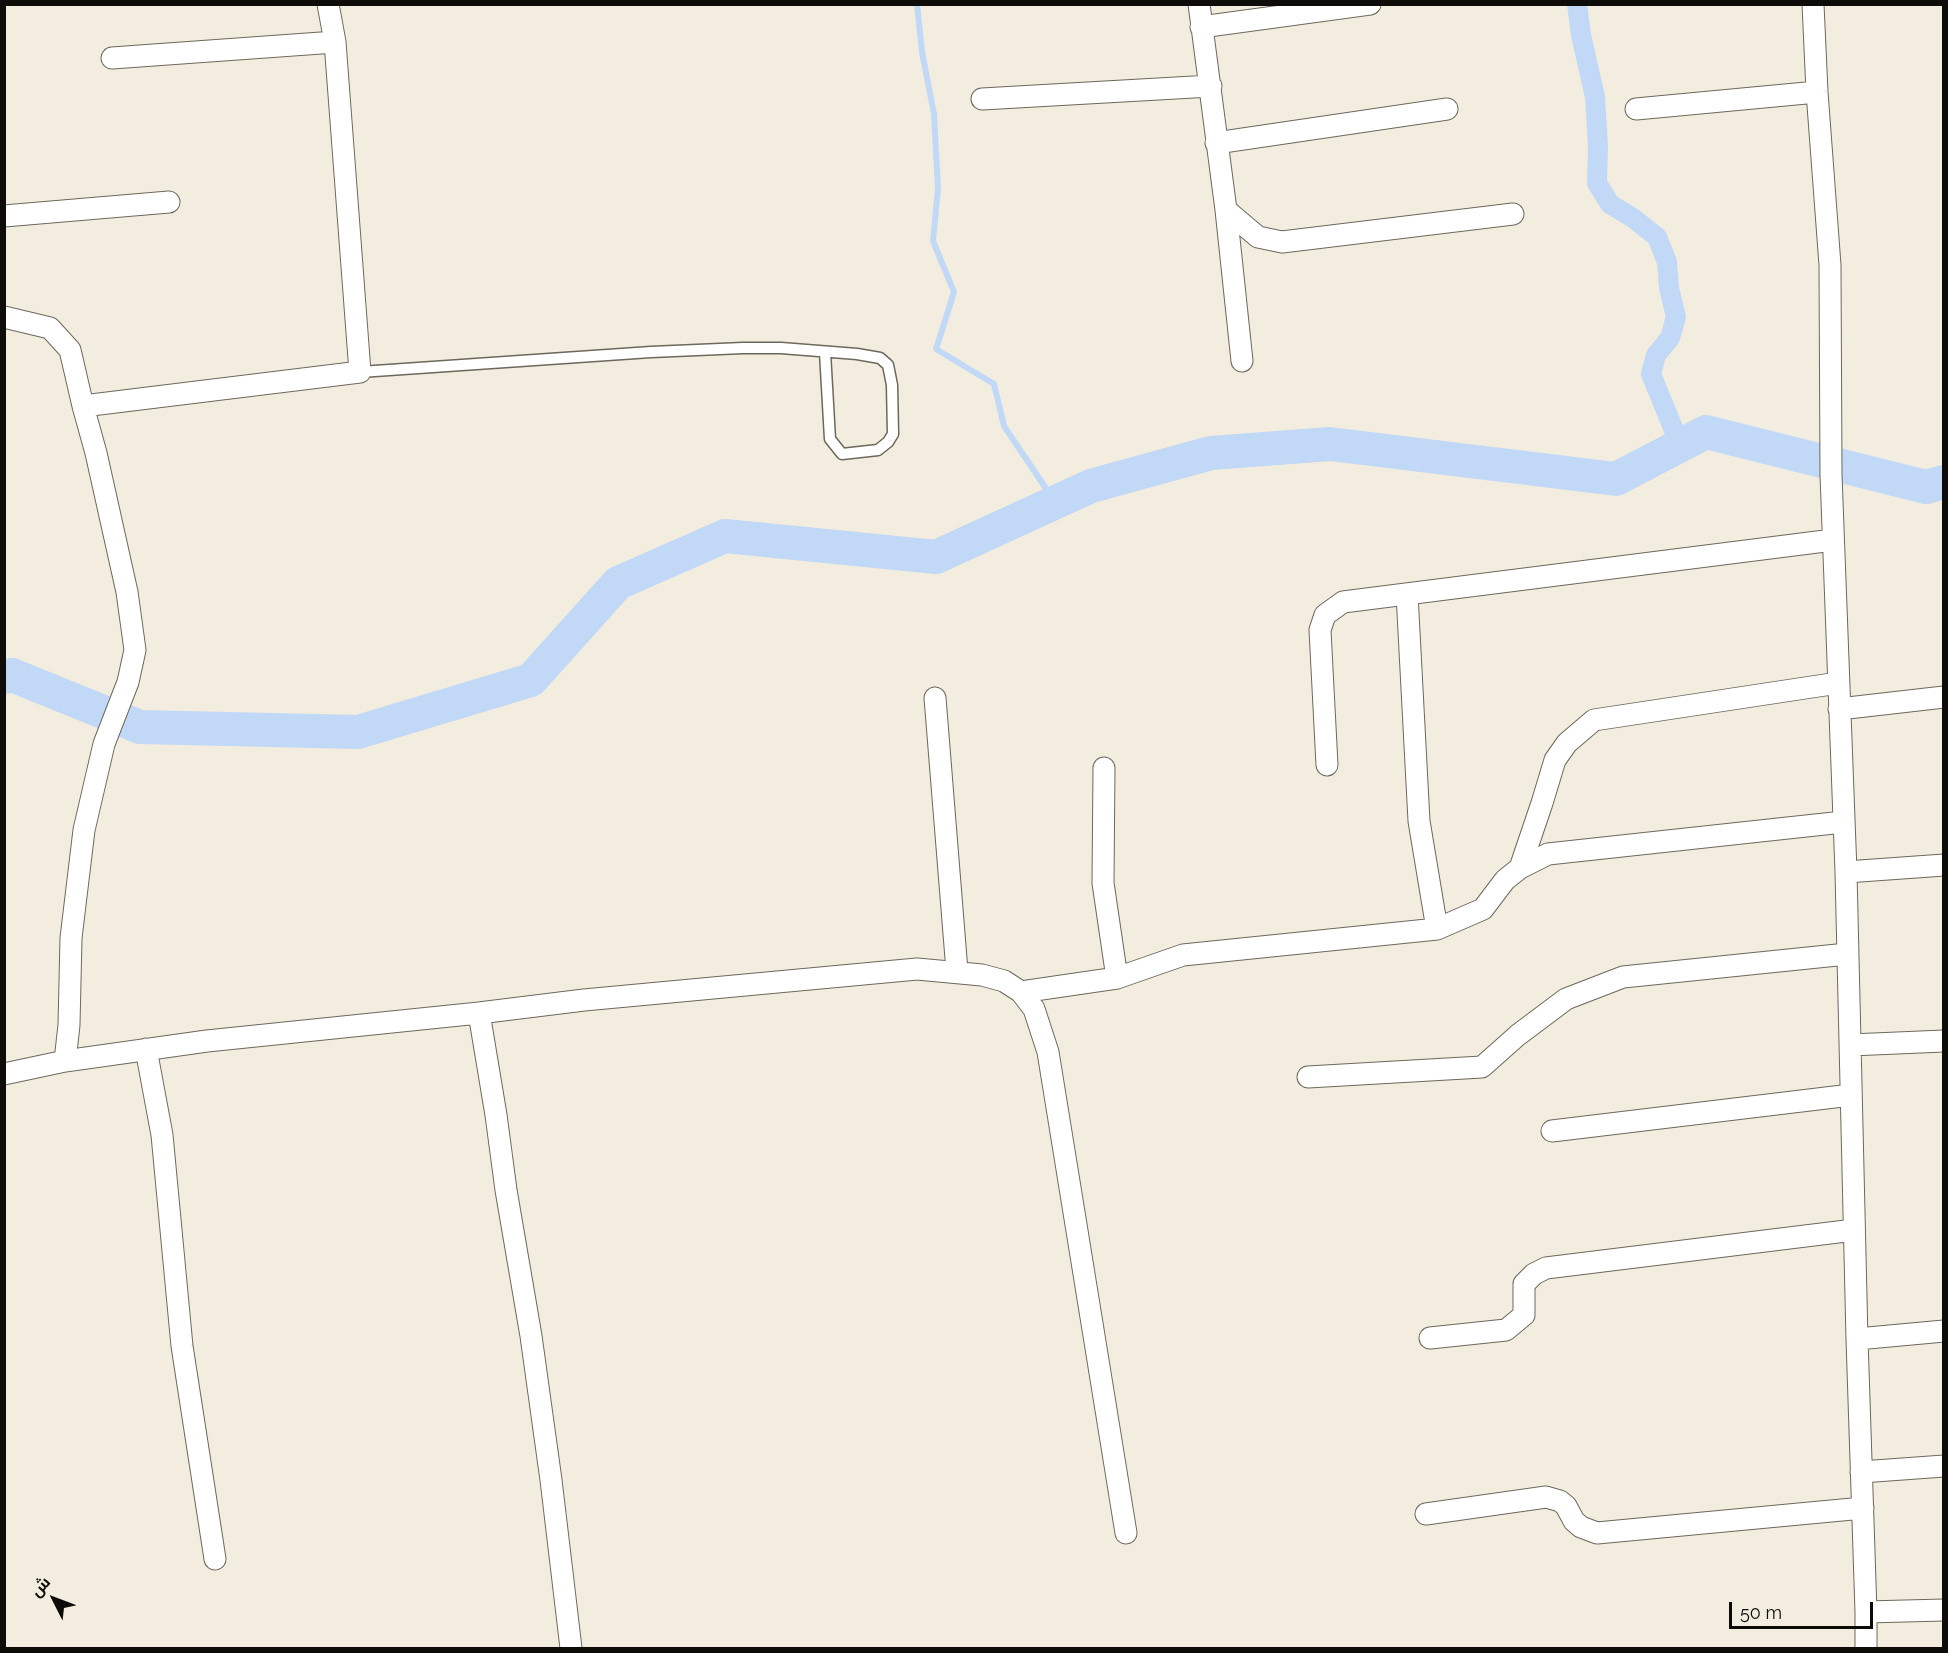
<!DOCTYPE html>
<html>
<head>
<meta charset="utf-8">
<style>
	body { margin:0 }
	#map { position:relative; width:1948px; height:1653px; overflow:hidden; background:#f3eddf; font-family:Raleway,Cairo,sans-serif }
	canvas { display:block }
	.frame { position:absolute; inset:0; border:6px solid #0e0c08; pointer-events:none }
	.north { position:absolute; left:24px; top:1569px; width:60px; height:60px; -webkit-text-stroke:4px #f3eddf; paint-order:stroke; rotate:312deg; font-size:16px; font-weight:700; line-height:24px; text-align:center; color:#0e0c08 }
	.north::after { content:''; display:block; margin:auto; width:21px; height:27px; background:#0e0c08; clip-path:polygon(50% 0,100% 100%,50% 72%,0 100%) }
	.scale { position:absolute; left:1729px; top:1602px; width:144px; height:27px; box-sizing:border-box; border:3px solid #0e0c08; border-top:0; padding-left:8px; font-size:18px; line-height:21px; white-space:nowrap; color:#0e0c08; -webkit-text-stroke:4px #f3eddf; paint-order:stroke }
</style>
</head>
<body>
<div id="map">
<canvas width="1948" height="1653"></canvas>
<div class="frame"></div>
<div class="north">ش</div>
<div class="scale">50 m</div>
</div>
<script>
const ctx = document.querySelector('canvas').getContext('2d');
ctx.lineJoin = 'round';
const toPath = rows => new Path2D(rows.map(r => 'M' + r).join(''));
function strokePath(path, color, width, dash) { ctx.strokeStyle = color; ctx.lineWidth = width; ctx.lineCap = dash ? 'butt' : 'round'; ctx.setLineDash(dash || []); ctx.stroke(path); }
const stream = toPath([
	[917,4,922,52,934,114,938,189,933,241,954,292,936,349,994,384,1004,426,1055,502]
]);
const canal = toPath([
	[1577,4,1581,35,1595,97,1598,146,1597,183,1610,204,1633,218,1657,237,1667,262,1669,288,1676,317,1670,338,1656,355,1651,374,1680,445]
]);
const river = toPath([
	[4,677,12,675,140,727,358,732,531,680,618,583,725,536,936,557,1091,486,1211,453,1330,444,1616,479,1706,432,1926,487,1944,482]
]);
const service = toPath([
	[360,372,651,352,743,348,781,348,857,354,880,358,888,365,892,385,893,434,888,442,878,450,842,454,830,439,825,352]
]);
const minor = toPath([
	[1199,4,1226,210,1242,361],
	[1813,4,1817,92,1830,265,1831,475,1846,872,1857,1339,1866,1612,1866,1648],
	[1201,27,1370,4],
	[112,58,335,42],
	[982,99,1211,86],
	[1636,109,1817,92],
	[1216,143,1447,109],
	[1226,210,1258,237,1282,242,1513,214],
	[4,216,169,202],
	[4,317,50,328,70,350,83,406,360,372,335,42,328,4],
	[83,406,96,453,127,592,135,650,128,682,104,744,84,830,71,938,69,1025,65,1061,207,1041,479,1013,496,1115,506,1190,531,1336,551,1480,571,1648],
	[1407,594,1419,821,1437,929],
	[935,698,957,971],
	[1839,709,1944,697],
	[1327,765,1320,630,1325,615,1343,602,1833,540],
	[1104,768,1103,883,1117,978],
	[1520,868,1542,803,1555,760,1567,743,1594,720,1838,683],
	[1846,872,1944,865],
	[1021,992,1117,978,1183,955,1437,929,1483,909,1505,880,1520,868,1548,854,1843,822],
	[479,1013,584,1000,917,969,982,975,1004,981,1021,992,1034,1009,1048,1052,1126,1533],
	[1850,1045,1944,1041],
	[146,1049,162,1135,182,1346,215,1559],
	[4,1074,65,1061],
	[1308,1077,1482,1067,1518,1035,1566,999,1623,977,1847,954],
	[1552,1131,1851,1095],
	[1430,1338,1506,1330,1524,1315,1524,1284,1534,1274,1546,1268,1854,1230],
	[1857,1339,1944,1331],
	[1861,1472,1944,1466],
	[1426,1514,1546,1497,1560,1501,1566,1506,1574,1521,1581,1527,1597,1533,1863,1508],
	[1866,1612,1944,1610]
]);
strokePath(stream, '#c1d8f7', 6);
strokePath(canal, '#c1d8f7', 20);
strokePath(river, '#c1d8f7', 34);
strokePath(service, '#6d685c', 13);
strokePath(minor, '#6d685c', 23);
strokePath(service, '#fff', 10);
strokePath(minor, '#fff', 21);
</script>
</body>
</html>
